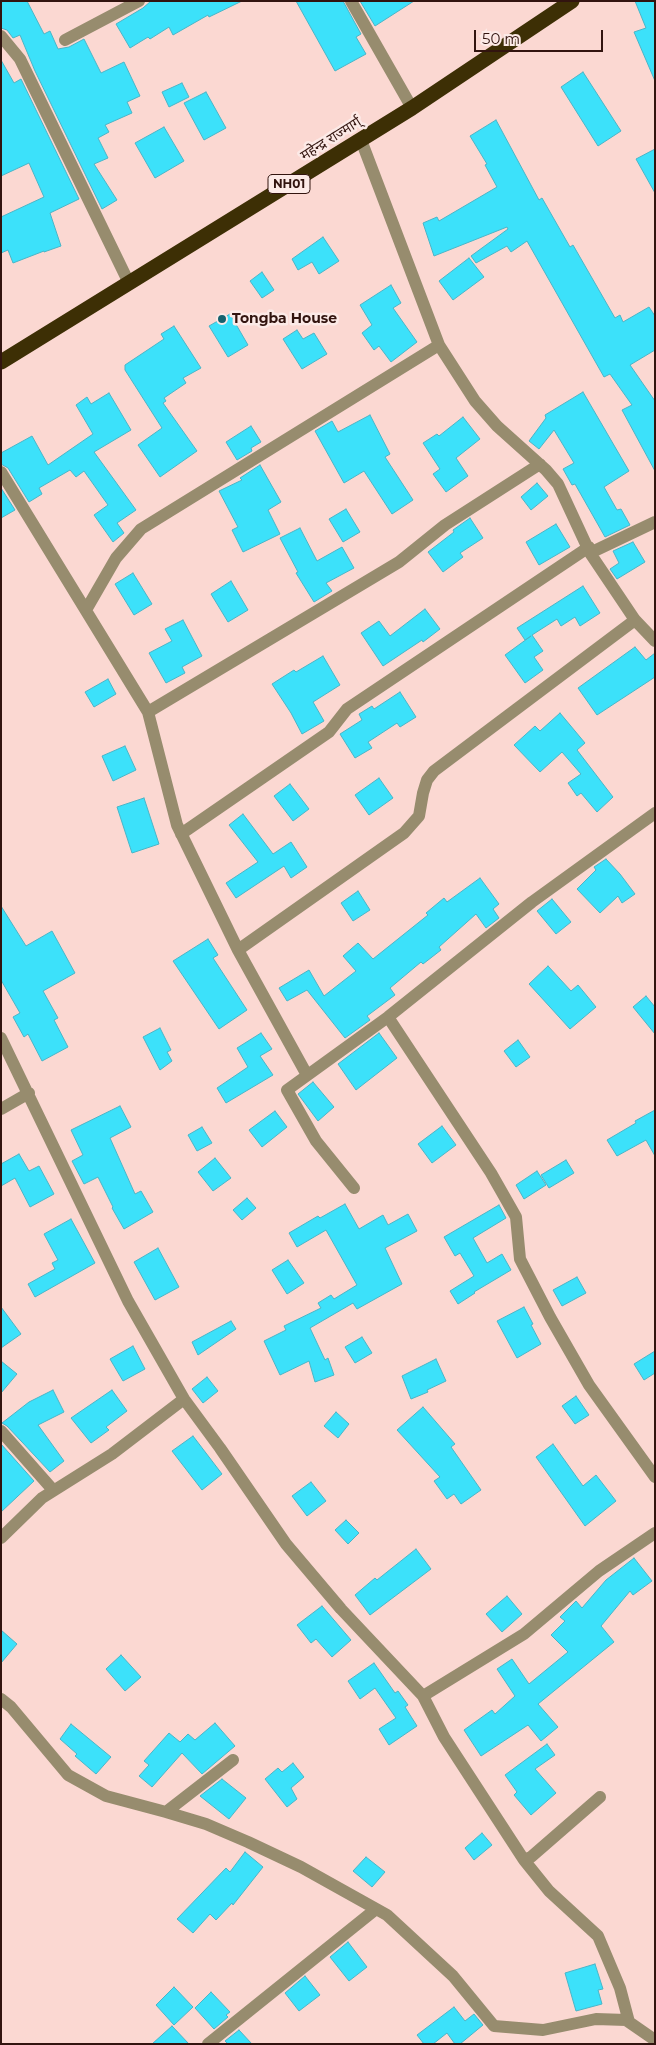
<!DOCTYPE html>
<html>
<head>
<meta charset="utf-8">
<style>
	body { margin:0 }
	#map { position:relative; width:656px; height:2045px; overflow:hidden; background:#fbd8d2; font-family:Montserrat,sans-serif }
	canvas { display:block }
	.frame { position:absolute; inset:0; border:2px solid #32140f; pointer-events:none }
	.scale { position:absolute; left:474px; top:30px; width:129px; height:22px; box-sizing:border-box; border:2px solid #32140f; border-top:0; padding-left:6px; font-size:15px; line-height:18px; white-space:nowrap; color:#32140f; -webkit-text-stroke:4px #fceae7; paint-order:stroke }
</style>
</head>
<body>
<div id="map">
<canvas width="656" height="2045"></canvas>
<div class="frame"></div>
<div class="scale">50 m</div>
</div>
<script>
const ctx = document.querySelector('canvas').getContext('2d');
ctx.lineJoin = 'round';
function fillPath(path, color) { ctx.fillStyle = color; ctx.fill(path, 'evenodd'); }
const toPath = rows => new Path2D(rows.map(r => 'M' + r).join(''));
function strokePath(path, color, width, dash) { ctx.strokeStyle = color; ctx.lineWidth = width; ctx.lineCap = dash ? 'butt' : 'round'; ctx.setLineDash(dash || []); ctx.stroke(path); }
function drawText(font, color, halo, rows, align = 'center') {
  ctx.font = font + ' Montserrat,"Noto Sans Devanagari",sans-serif'; ctx.lineWidth = 5; ctx.setLineDash([]); ctx.textBaseline = 'middle'; ctx.strokeStyle = halo; ctx.fillStyle = color; for (const [text, x, y, turn = 0] of rows) {
    ctx.save(); ctx.translate(x, y); ctx.rotate((+turn || 0) * Math.PI / 180); ctx.textAlign = isNaN(turn) ? turn : align; if (halo) ctx.strokeText(text, 0, 0); ctx.fillText(text, 0, 0); ctx.restore();
  }
}
const building = toPath([
	[1,1,27,1,44,34,50,31,58,49,69,47,84,39,101,73,124,62,140,96,127,102,132,113,105,125,109,132,98,138,108,158,94,164,117,200,102,209,35,71,20,35,13,38,7,30,1,28,1,1],
	[151,1,242,1,209,17,208,15,173,35,169,27,150,39,148,37,130,48,116,24,143,8,151,1],
	[296,1,343,1,361,34,356,37,366,54,335,71,296,1],
	[360,1,414,1,375,26,360,1],
	[635,1,655,1,655,81,634,32,646,28,635,1],
	[1,60,14,83,21,79,79,199,50,213,61,246,44,252,44,251,13,263,8,250,1,253,1,217,44,197,29,163,1,176,1,60],
	[583,72,621,131,598,146,561,87,583,72],
	[182,83,189,97,169,107,162,92,182,83],
	[206,92,226,128,204,140,184,103,206,92],
	[496,120,539,200,542,198,570,247,573,245,615,318,620,315,623,322,649,307,655,316,655,350,630,365,655,401,655,471,622,410,632,405,610,374,604,377,527,241,511,252,507,246,476,263,471,256,508,229,507,227,434,256,423,223,437,217,439,221,497,187,485,165,487,164,470,136,496,120],
	[164,127,184,161,155,178,135,143,164,127],
	[655,149,655,193,636,159,655,149],
	[323,237,339,261,319,274,312,262,298,270,292,259,323,237],
	[469,258,484,277,453,300,439,281,469,258],
	[262,272,274,290,262,298,250,281,262,272],
	[391,285,401,303,393,308,417,342,391,362,379,346,374,350,362,333,372,325,360,305,391,285],
	[230,314,248,345,228,357,209,326,230,314],
	[174,326,201,368,183,378,186,383,164,398,166,401,163,403,197,451,160,477,138,445,162,428,125,370,125,365,164,339,161,334,174,326],
	[297,330,303,339,314,333,327,354,302,369,283,339,297,330],
	[583,392,629,471,604,487,617,510,621,509,630,525,605,537,575,484,572,485,563,469,574,463,554,430,539,449,529,441,546,418,545,415,583,392],
	[109,393,131,430,94,452,136,510,117,523,124,533,113,542,94,515,108,505,84,471,76,477,70,470,39,488,42,494,29,502,8,468,1,464,1,453,32,436,48,465,93,434,76,405,87,397,91,404,109,393],
	[370,415,390,454,385,457,413,500,392,514,364,471,344,483,315,431,332,421,338,432,370,415],
	[463,417,480,439,456,458,468,476,446,492,433,474,440,469,423,443,437,434,439,436,463,417],
	[251,426,261,442,251,448,252,451,237,460,226,442,251,426],
	[260,465,281,502,268,510,280,534,243,552,232,530,238,527,219,491,242,480,240,478,260,465],
	[537,483,548,496,531,510,521,497,537,483],
	[1,488,15,510,1,518,1,488],
	[346,509,360,532,343,542,329,519,346,509],
	[470,518,483,538,460,553,463,557,443,572,428,552,454,532,453,530,470,518],
	[556,524,570,547,539,565,526,542,556,524],
	[300,528,317,561,342,547,354,568,326,583,332,591,314,602,296,573,298,572,280,538,300,528],
	[633,542,645,562,617,579,610,569,619,563,613,551,633,542],
	[133,573,152,604,134,615,115,584,133,573],
	[231,581,248,610,228,622,211,594,231,581],
	[583,586,600,613,580,626,575,617,561,626,557,619,532,635,543,651,534,657,543,670,525,683,505,655,531,636,525,640,517,628,583,586],
	[425,609,440,629,423,642,422,640,383,666,361,633,379,621,390,636,425,609],
	[183,620,202,656,182,667,185,673,166,683,149,653,172,641,165,629,183,620],
	[635,647,646,660,655,653,655,677,597,715,578,688,635,647],
	[323,656,340,685,313,702,324,721,302,734,291,713,272,684,294,670,296,672,323,656],
	[108,679,116,694,94,707,85,692,108,679],
	[400,692,416,717,400,727,397,723,368,742,372,748,355,758,340,734,362,720,359,714,372,706,374,709,400,692],
	[560,713,585,743,577,750,613,797,597,812,581,793,577,796,568,783,581,774,562,752,540,772,514,745,535,726,540,731,560,713],
	[125,746,136,770,113,781,102,756,125,746],
	[379,778,393,798,369,815,355,795,379,778],
	[290,784,309,809,293,821,274,796,290,784],
	[144,798,159,844,132,853,117,807,144,798],
	[243,814,273,854,291,842,307,867,291,878,284,866,236,898,226,883,258,862,229,825,243,814],
	[606,859,620,874,635,894,622,903,618,896,600,913,577,889,596,870,594,867,606,859],
	[480,878,499,904,493,909,499,918,486,928,476,914,439,947,441,950,423,964,421,962,390,988,395,995,367,1016,370,1020,345,1038,307,990,287,1001,279,988,309,970,324,996,356,971,343,956,358,943,373,959,428,915,426,913,444,898,447,902,480,878],
	[358,891,370,910,353,921,341,903,358,891],
	[552,899,571,922,556,934,537,911,552,899],
	[1,906,26,946,52,931,75,973,43,991,58,1018,54,1020,68,1047,42,1061,28,1034,24,1037,13,1017,20,1013,1,980,1,906],
	[208,939,218,955,213,958,247,1010,219,1029,173,961,208,939],
	[548,966,571,991,578,985,596,1007,570,1029,529,984,548,966],
	[646,996,655,1007,655,1034,633,1007,646,996],
	[160,1028,171,1050,167,1052,172,1061,160,1070,143,1037,160,1028],
	[261,1033,272,1049,260,1056,273,1075,226,1103,217,1088,248,1067,237,1048,261,1033],
	[379,1033,397,1058,356,1090,338,1064,379,1033],
	[518,1040,530,1057,516,1067,504,1051,518,1040],
	[313,1082,334,1107,318,1121,298,1094,313,1082],
	[120,1106,131,1127,110,1138,135,1194,141,1191,153,1212,124,1229,112,1208,113,1207,98,1177,84,1184,72,1161,83,1155,71,1130,120,1106],
	[655,1110,655,1156,646,1140,617,1156,607,1140,636,1123,635,1121,655,1110],
	[275,1111,287,1127,262,1147,249,1130,275,1111],
	[442,1126,456,1145,432,1163,418,1144,442,1126],
	[202,1127,212,1143,197,1151,188,1135,202,1127],
	[19,1154,29,1171,39,1166,54,1194,30,1207,15,1178,1,1186,1,1164,19,1154],
	[215,1158,231,1178,213,1191,198,1172,215,1158],
	[566,1160,574,1173,549,1188,541,1175,566,1160],
	[537,1171,546,1185,524,1199,516,1185,537,1171],
	[247,1198,256,1208,242,1220,233,1210,247,1198],
	[345,1204,359,1229,383,1215,388,1225,408,1214,417,1231,385,1248,402,1284,357,1309,353,1303,310,1328,325,1360,328,1358,334,1375,315,1382,309,1361,280,1375,264,1341,286,1330,284,1326,321,1308,318,1303,331,1295,334,1299,357,1285,326,1230,297,1247,289,1233,318,1216,320,1218,345,1204],
	[499,1205,506,1218,473,1238,487,1263,502,1254,511,1270,474,1292,475,1293,458,1304,450,1291,474,1276,460,1253,455,1256,444,1237,499,1205],
	[71,1219,95,1263,35,1297,28,1284,55,1269,52,1263,58,1260,44,1234,71,1219],
	[158,1248,179,1287,155,1300,134,1262,158,1248],
	[288,1260,304,1283,287,1294,272,1270,288,1260],
	[577,1277,586,1293,562,1306,553,1290,577,1277],
	[1,1307,21,1334,1,1348,1,1307],
	[524,1307,533,1324,531,1325,541,1344,517,1358,497,1321,524,1307],
	[231,1321,236,1329,198,1355,192,1342,231,1321],
	[362,1337,372,1353,355,1363,345,1347,362,1337],
	[133,1346,145,1369,123,1381,110,1359,133,1346],
	[655,1351,655,1373,644,1380,634,1364,655,1351],
	[436,1359,446,1381,427,1390,428,1392,411,1399,402,1376,436,1359],
	[1,1361,17,1374,1,1393,1,1361],
	[207,1377,218,1391,203,1403,192,1389,207,1377],
	[53,1390,64,1412,38,1425,64,1461,50,1472,7,1426,2,1423,29,1402,53,1390],
	[112,1390,127,1411,106,1427,109,1430,91,1443,71,1418,112,1390],
	[576,1396,589,1415,575,1424,562,1406,576,1396],
	[423,1407,455,1444,451,1447,481,1490,461,1504,454,1494,447,1499,434,1481,440,1477,397,1430,423,1407],
	[336,1412,349,1424,338,1438,324,1426,336,1412],
	[193,1436,222,1474,202,1490,172,1451,193,1436],
	[1,1444,34,1481,1,1512,1,1444],
	[553,1444,583,1486,596,1475,616,1501,585,1526,536,1457,553,1444],
	[311,1482,326,1501,307,1516,292,1496,311,1482],
	[346,1520,359,1533,348,1544,335,1530,346,1520],
	[416,1549,431,1569,370,1615,355,1595,375,1578,377,1580,416,1549],
	[634,1558,652,1581,633,1595,630,1591,601,1626,614,1642,538,1704,558,1727,541,1741,528,1725,481,1756,464,1730,492,1710,495,1714,515,1696,497,1669,512,1659,529,1684,568,1652,551,1635,565,1621,560,1617,576,1601,582,1608,606,1580,634,1558],
	[507,1596,522,1614,502,1632,486,1614,507,1596],
	[322,1606,351,1640,332,1657,316,1639,311,1643,297,1625,322,1606],
	[1,1630,17,1644,1,1663,1,1630],
	[121,1655,141,1677,125,1691,106,1669,121,1655],
	[374,1663,395,1693,398,1691,408,1705,405,1707,417,1726,389,1745,379,1729,396,1718,375,1688,360,1699,348,1681,374,1663],
	[215,1723,235,1746,202,1774,182,1753,152,1787,139,1776,149,1765,144,1761,169,1733,180,1742,188,1734,195,1740,215,1723],
	[71,1724,111,1757,96,1774,75,1756,77,1754,60,1739,71,1724],
	[547,1744,555,1755,535,1769,556,1793,531,1815,514,1795,517,1792,505,1775,547,1744],
	[293,1763,304,1777,291,1788,297,1799,287,1807,265,1779,278,1768,282,1772,293,1763],
	[222,1779,246,1798,229,1819,200,1796,222,1779],
	[482,1833,492,1845,474,1860,465,1848,482,1833],
	[245,1852,263,1867,233,1905,232,1903,216,1920,210,1914,193,1933,177,1919,226,1868,230,1872,245,1852],
	[366,1857,385,1872,372,1887,353,1871,366,1857],
	[348,1942,367,1967,349,1981,330,1957,348,1942],
	[595,1964,603,1989,598,1990,602,2004,576,2011,565,1973,595,1964],
	[305,1976,320,1995,299,2011,285,1993,305,1976],
	[174,1987,193,2007,174,2025,156,2005,174,1987],
	[211,1992,230,2012,226,2015,228,2017,214,2029,195,2008,211,1992],
	[454,2007,465,2021,474,2014,483,2025,460,2044,455,2044,447,2033,433,2044,424,2044,417,2035,454,2007],
	[172,2026,189,2044,152,2044,172,2026],
	[239,2030,252,2044,228,2044,225,2041,239,2030]
]);
const minor = toPath([
	[351,1,412,108],
	[1,36,20,59,129,283],
	[65,40,139,1],
	[361,140,439,345,475,401,497,426,546,470,558,484,590,553,635,620,655,641],
	[1,472,148,712,177,825,238,950,307,1075],
	[590,553,655,522],
	[86,610,116,558,141,529,439,345],
	[148,712,399,562,445,525,540,464],
	[181,834,329,732,347,709,589,547],
	[238,950,404,833,419,816,423,793,427,780,434,771,635,620],
	[388,1017,491,1173,516,1217,520,1259,550,1317,589,1385,655,1477],
	[1,1038,128,1301,184,1399,220,1448,286,1544,341,1609,423,1696,444,1737,524,1860,531,1857,600,1797],
	[1,1109,29,1093],
	[354,1188,316,1141,287,1090,388,1017,532,902,655,813],
	[1,1431,53,1490],
	[1,1538,42,1498,112,1454,184,1399],
	[423,1696,524,1634,599,1571,655,1533],
	[1,1699,11,1707,68,1775,106,1796,166,1812,233,1760],
	[166,1812,206,1824,248,1842,301,1867,387,1915,453,1976,494,2026,543,2030,596,2019,626,2020,655,2040],
	[524,1860,549,1891,598,1936,620,1988,629,2022],
	[208,2044,376,1909]
]);
const highway = toPath([
	[1,362,412,108,572,1]
]);
const markers = [
	[222,319,5,"#16626e"]
];
const shields = [
	[289,184,42]
];
const shieldNames = [
	["NH01",289,184]
];
const streetNames = [
	["महेन्द्र राज्मार्ग्",331,139,-32]
];
const poiNames = [
	["Tongba House",232,319]
];
fillPath(building, '#3ce1fa');
strokePath(building, '#4ab5c7', 1);
strokePath(minor, '#978c6e', 12);
strokePath(highway, '#3d2f05', 15);
for (const [x, y, r, color] of markers) { const dot = new Path2D(); dot.arc(x, y, r, 0, 2 * Math.PI); ctx.fillStyle = color; ctx.fill(dot); strokePath(dot, '#fceae7', 2); }
for (const [x, y, w] of shields) { const box = new Path2D(); box.roundRect(x - w / 2, y - 9.5, w, 19, 4); ctx.fillStyle = '#fceae7'; ctx.fill(box); strokePath(box, '#32140f', 1); }
drawText('bold 12px', '#32140f', null, shieldNames);
drawText('14px', '#32140f', '#fceae7', streetNames);
drawText('bold 14px', '#32140f', '#fceae7', poiNames, 'left');
</script>
</body>
</html>
